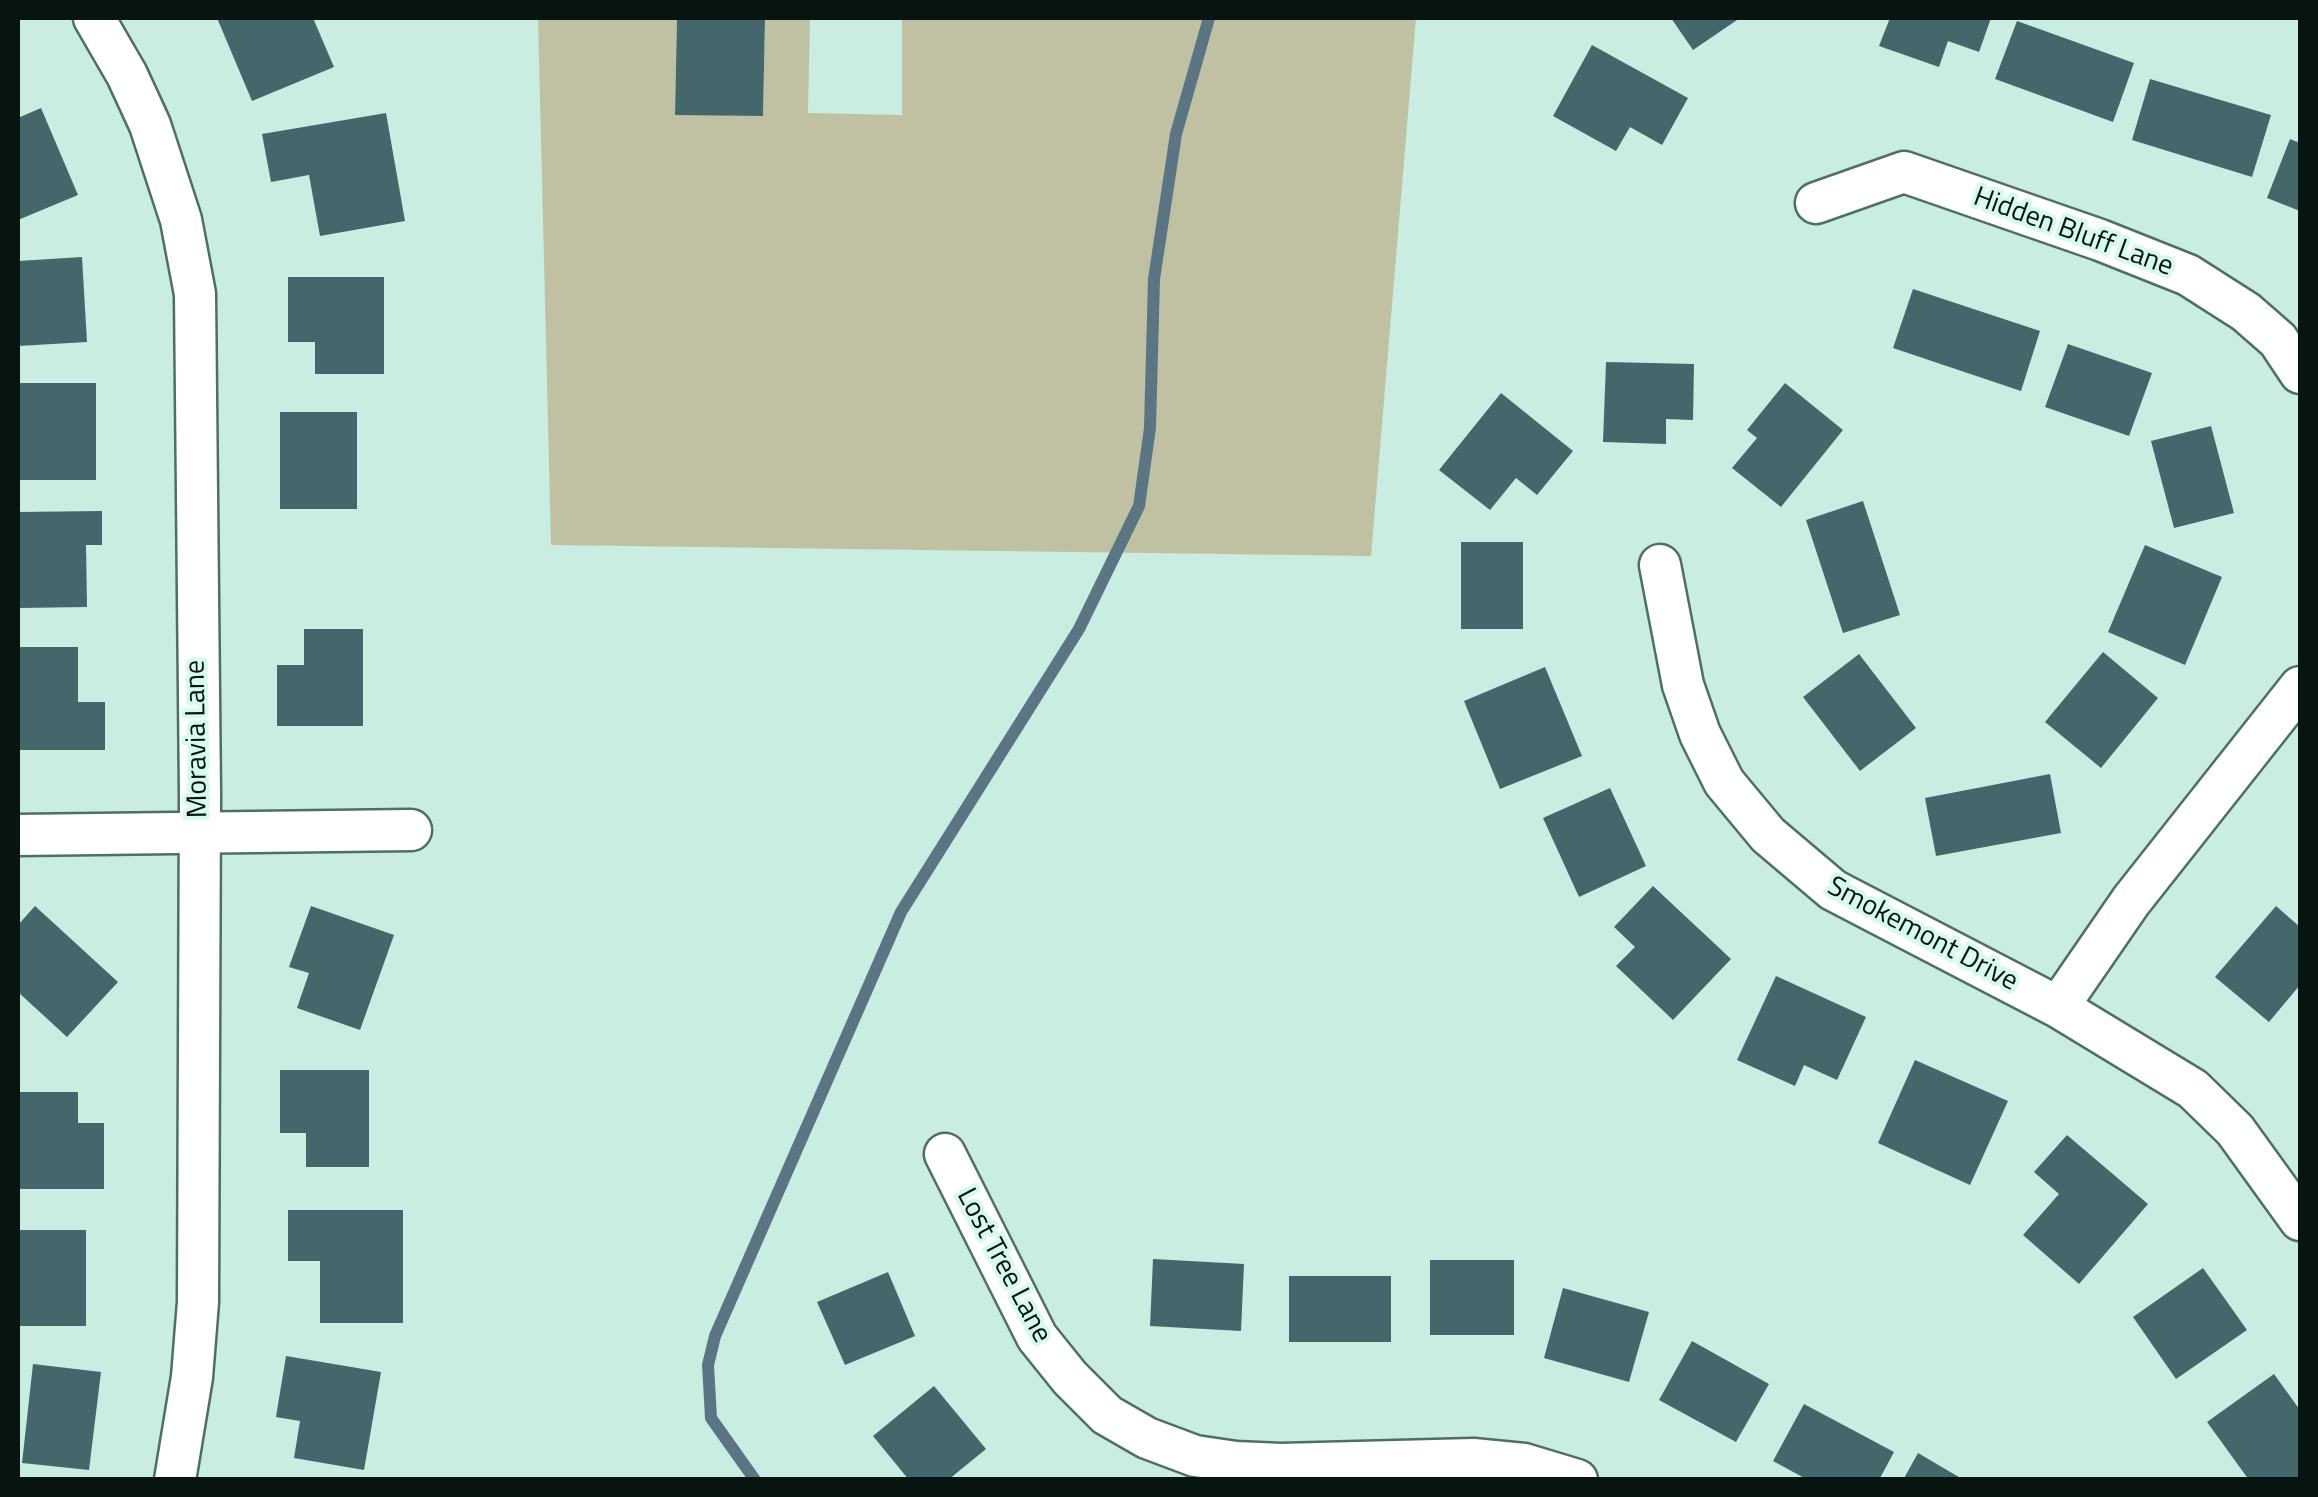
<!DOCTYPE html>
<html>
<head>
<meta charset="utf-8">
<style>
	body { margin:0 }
	#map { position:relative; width:2318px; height:1497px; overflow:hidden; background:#c9ede1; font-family:"Titillium Web",sans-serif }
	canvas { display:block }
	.frame { position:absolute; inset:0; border:20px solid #071410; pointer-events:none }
</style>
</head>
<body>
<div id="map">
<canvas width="2318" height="1497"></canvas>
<div class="frame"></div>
</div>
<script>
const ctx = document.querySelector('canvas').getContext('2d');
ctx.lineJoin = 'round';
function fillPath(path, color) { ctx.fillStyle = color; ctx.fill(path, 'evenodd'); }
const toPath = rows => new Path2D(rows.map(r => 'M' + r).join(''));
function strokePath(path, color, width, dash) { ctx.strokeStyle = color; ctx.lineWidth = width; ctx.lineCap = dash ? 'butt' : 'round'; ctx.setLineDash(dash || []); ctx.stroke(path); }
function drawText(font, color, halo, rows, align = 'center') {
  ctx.font = font + ' "Titillium Web",sans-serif'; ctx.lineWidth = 8; ctx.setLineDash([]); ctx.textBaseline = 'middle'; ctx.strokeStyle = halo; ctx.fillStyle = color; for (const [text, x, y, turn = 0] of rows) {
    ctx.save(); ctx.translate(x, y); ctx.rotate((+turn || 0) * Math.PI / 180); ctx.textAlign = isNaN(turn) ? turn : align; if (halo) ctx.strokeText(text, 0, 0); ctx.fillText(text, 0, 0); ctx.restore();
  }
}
const green = toPath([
	[538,18,677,18,675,114,763,116,765,18,810,18,808,113,902,115,902,18,1416,18,1371,556,551,545]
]);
const stream = toPath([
	[755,1480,711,1418,708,1365,715,1336,901,912,1079,629,1139,506,1150,428,1154,279,1176,134,1209,18]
]);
const building = toPath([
	[217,18,313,18,334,67,252,101],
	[677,18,765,18,763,116,675,115],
	[1671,18,1740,18,1693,50],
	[1890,18,1991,18,1979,52,1948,41,1939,67,1879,46],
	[2017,21,2134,63,2113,122,1995,79],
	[1592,45,1688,98,1662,145,1630,127,1616,151,1553,116],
	[2150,79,2271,115,2252,177,2132,140],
	[41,108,78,195,18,220,18,118],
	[386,113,405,221,320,236,309,175,271,182,262,134],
	[2290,139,2300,143,2300,211,2267,198],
	[82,257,87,342,18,346,18,261],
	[288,277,384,277,384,374,315,374,315,342,288,342],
	[1913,289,2040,331,2021,391,1893,348],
	[2068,344,2152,373,2129,436,2045,407],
	[1606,362,1694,364,1693,420,1666,419,1666,444,1603,442],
	[18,383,96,383,96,480,18,480],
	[1785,383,1843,430,1781,507,1732,468,1757,438,1747,430],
	[1501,393,1573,451,1537,495,1516,478,1490,510,1439,470],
	[280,412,357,412,357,509,280,509],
	[2211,426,2234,513,2174,528,2151,441],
	[1863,501,1900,615,1843,633,1806,520],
	[102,511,102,545,86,545,87,607,18,608,18,512],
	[1461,542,1523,542,1523,629,1461,629],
	[2145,545,2222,577,2185,665,2108,632],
	[304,629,363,629,363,726,277,726,277,665,304,665],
	[18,647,78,647,78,702,105,702,105,750,18,750],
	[2103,652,2158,698,2101,768,2045,722],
	[1859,654,1916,728,1860,771,1803,697],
	[1545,667,1582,756,1500,789,1464,701],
	[2050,774,2061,833,1936,856,1925,798],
	[1610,788,1646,866,1579,897,1543,818],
	[1653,886,1731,959,1673,1020,1616,966,1635,947,1614,927],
	[35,906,118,982,67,1037,18,992,18,925],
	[311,906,394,935,360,1030,297,1008,309,973,289,967],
	[2276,906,2300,927,2300,985,2269,1022,2215,977],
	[1776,976,1866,1017,1837,1080,1804,1065,1795,1086,1737,1060],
	[1915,1060,2008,1101,1970,1185,1878,1143],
	[280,1070,369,1070,369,1167,306,1167,306,1133,280,1133],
	[18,1092,78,1092,78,1123,104,1123,104,1189,18,1189],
	[2067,1135,2148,1204,2079,1284,2023,1235,2059,1194,2034,1172],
	[288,1210,403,1210,403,1323,320,1323,320,1261,288,1261],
	[18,1230,86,1230,86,1326,18,1326],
	[1153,1259,1244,1264,1241,1331,1150,1326],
	[1430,1260,1514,1260,1514,1335,1430,1335],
	[2203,1268,2247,1330,2176,1379,2133,1317],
	[888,1272,915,1336,845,1365,817,1302],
	[1289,1276,1391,1276,1391,1342,1289,1342],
	[1563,1288,1649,1312,1629,1382,1544,1358],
	[1692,1341,1769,1384,1736,1442,1659,1400],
	[286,1356,381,1372,364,1470,294,1458,300,1421,276,1417],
	[33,1364,101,1372,89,1470,22,1463],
	[2274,1374,2300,1410,2300,1480,2249,1480,2207,1422],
	[934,1386,986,1449,948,1480,909,1480,873,1436],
	[1804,1404,1894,1452,1879,1480,1808,1480,1773,1461],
	[1918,1453,1964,1480,1903,1480]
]);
const street = toPath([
	[94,18,127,75,150,125,181,220,195,294,200,795,198,1302,192,1377,175,1480],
	[1816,203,1904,172,2100,240,2188,275,2246,312,2278,340,2300,373],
	[1660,565,1683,685,1700,734,1724,782,1768,835,1833,890,2058,1007,2193,1089,2235,1130,2300,1220],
	[18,835,411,830],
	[2058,1007,2131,901,2300,687],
	[945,1154,1037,1337,1070,1378,1107,1415,1147,1438,1195,1456,1236,1462,1281,1464,1473,1459,1524,1464,1577,1480]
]);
const streetNames = [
	["Hidden Bluff Lane",2073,233,20],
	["Moravia Lane",198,739,-91],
	["Smokemont Drive",1922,935,28],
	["Lost Tree Lane",1003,1266,62]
];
fillPath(green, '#c0c1a3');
strokePath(stream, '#5c7584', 12);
fillPath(building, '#44676b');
strokePath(street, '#4e6f64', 45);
strokePath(street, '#fff', 40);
drawText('28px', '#071410', '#d6faee', streetNames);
</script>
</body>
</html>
